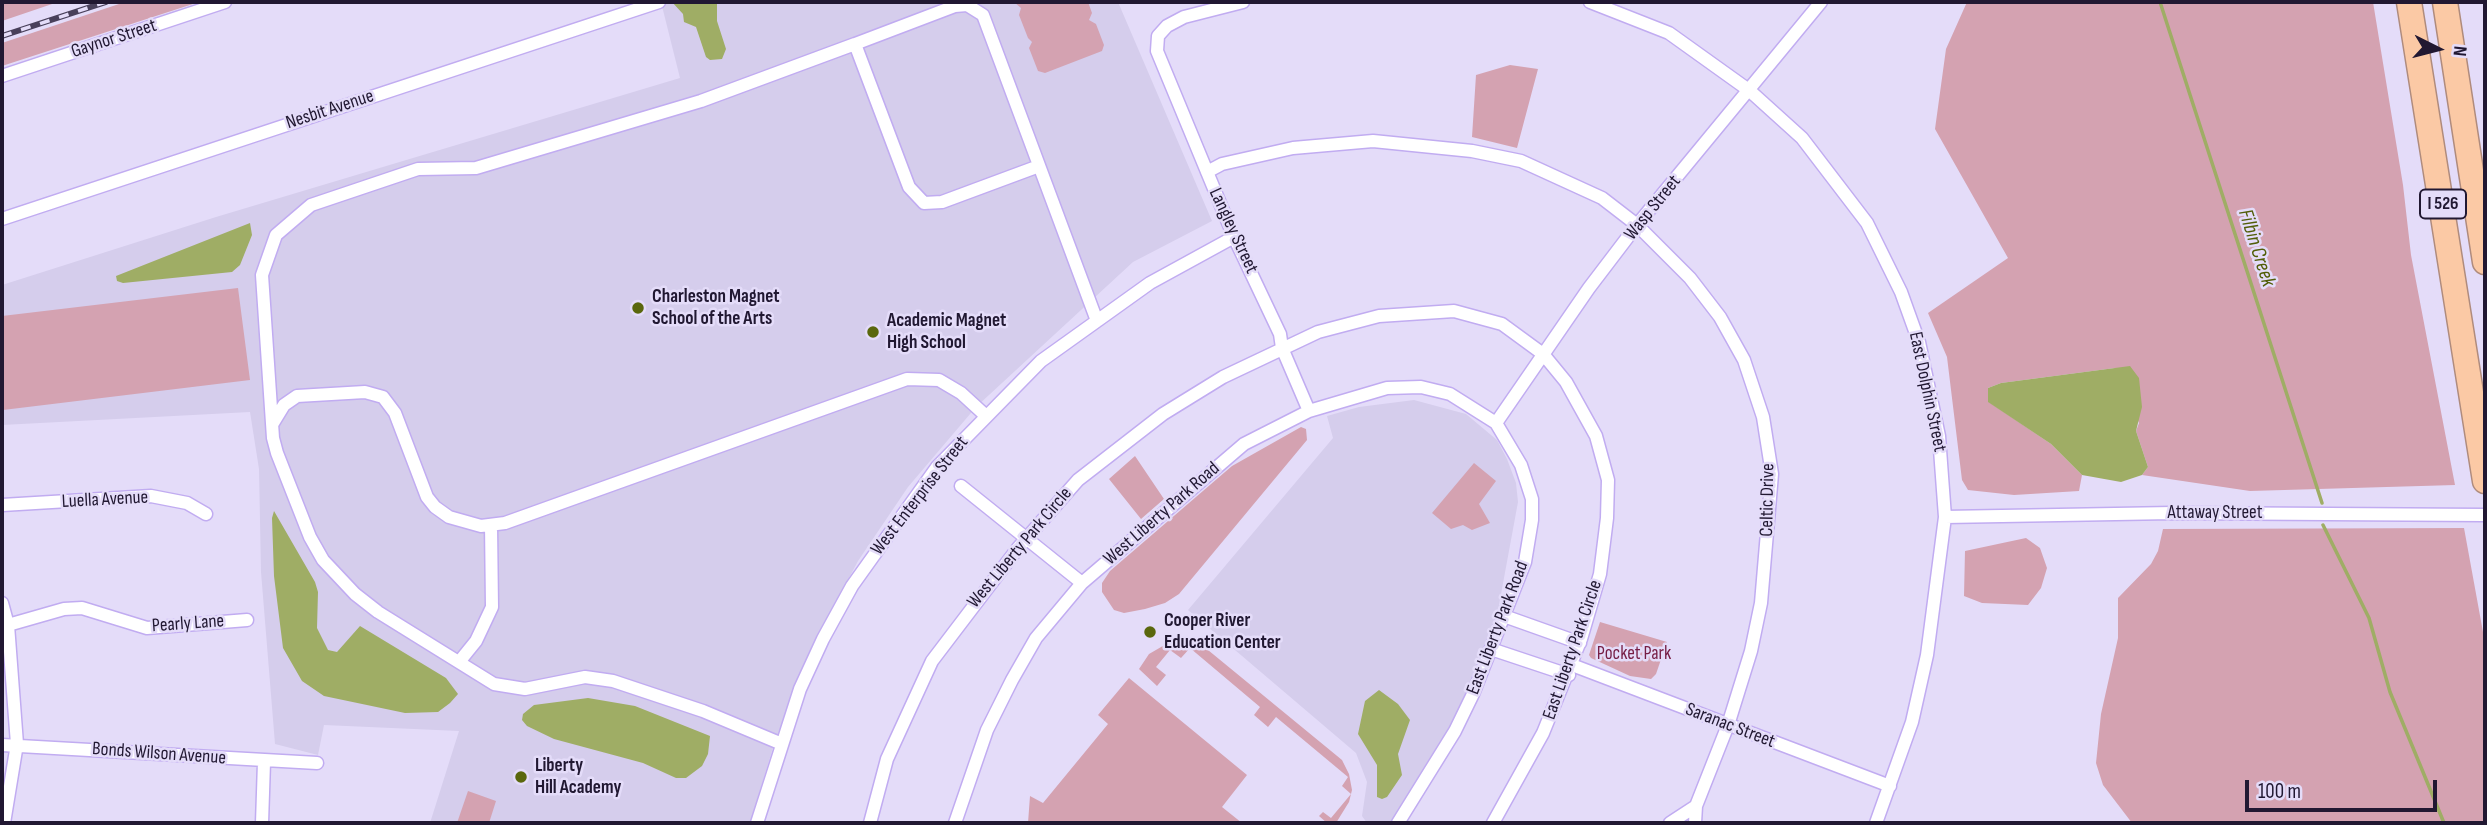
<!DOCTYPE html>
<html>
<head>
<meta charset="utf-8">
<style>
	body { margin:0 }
	#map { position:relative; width:2487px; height:825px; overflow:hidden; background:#e4dcf9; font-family:"Sofia Sans Condensed",sans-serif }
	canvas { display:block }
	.frame { position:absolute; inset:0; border:4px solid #211832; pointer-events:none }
	.north { position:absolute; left:2403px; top:14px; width:70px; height:70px; -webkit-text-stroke:5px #e4dcf9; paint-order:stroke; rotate:96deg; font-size:19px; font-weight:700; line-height:28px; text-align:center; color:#211832 }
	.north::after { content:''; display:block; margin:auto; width:24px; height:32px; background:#211832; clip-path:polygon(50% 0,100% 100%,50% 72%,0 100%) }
	.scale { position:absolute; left:2245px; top:780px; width:192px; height:32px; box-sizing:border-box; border:4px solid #211832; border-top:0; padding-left:9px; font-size:21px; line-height:24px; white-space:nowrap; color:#211832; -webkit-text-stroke:5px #e4dcf9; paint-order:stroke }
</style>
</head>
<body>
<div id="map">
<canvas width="2487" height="825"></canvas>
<div class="frame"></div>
<div class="north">N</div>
<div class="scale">100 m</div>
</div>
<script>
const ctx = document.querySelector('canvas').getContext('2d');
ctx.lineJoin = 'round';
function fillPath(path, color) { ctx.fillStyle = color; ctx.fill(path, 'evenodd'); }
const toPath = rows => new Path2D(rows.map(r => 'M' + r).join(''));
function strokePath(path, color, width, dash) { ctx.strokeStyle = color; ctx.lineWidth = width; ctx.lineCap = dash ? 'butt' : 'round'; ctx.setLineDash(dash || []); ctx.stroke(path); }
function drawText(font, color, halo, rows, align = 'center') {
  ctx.font = font + ' "Sofia Sans Condensed",sans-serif'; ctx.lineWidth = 5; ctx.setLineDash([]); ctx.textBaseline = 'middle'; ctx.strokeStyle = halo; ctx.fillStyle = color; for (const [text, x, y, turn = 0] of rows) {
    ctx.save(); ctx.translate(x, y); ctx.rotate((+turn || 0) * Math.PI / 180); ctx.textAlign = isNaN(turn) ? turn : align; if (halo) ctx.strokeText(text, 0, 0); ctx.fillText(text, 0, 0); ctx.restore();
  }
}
const built = toPath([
	[661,2,1118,2,1212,221,1133,262,976,407,908,487,858,561,817,638,775,741,750,823,430,823,459,731,324,725,318,755,275,744,261,572,259,469,250,412,2,425,2,285,216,217,680,78],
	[1414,400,1466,414,1497,440,1507,459,1516,483,1518,502,1499,605,1507,608,1473,694,1398,823,1367,823,1362,816,1367,782,1356,753,1188,610,1333,438,1327,416,1359,407]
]);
const green = toPath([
	[2,2,58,2,2,21],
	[125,2,199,2,2,66,2,43],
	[1014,2,1088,2,1092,13,1089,20,1096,24,1104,45,1102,51,1045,73,1038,71,1029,48,1032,42,1028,38,1019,15,1021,8],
	[1967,2,2373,2,2403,185,2411,255,2455,485,2250,491,2142,475,2148,467,2136,431,2139,423,2115,368,2001,383,1988,388,1989,402,2051,444,2082,475,2079,491,2014,495,1968,490,1962,480,1947,357,1928,313,2008,258,1935,129,1946,49],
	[1510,65,1538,69,1517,148,1472,137,1476,75],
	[238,288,250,380,3,410,2,316],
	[1301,427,1306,429,1307,440,1179,594,1165,603,1145,609,1124,613,1114,610,1102,592,1102,583,1110,571,1232,466],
	[1135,456,1164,499,1141,519,1109,479],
	[1474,463,1496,481,1479,504,1490,523,1472,530,1463,525,1451,529,1432,513],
	[2464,528,2485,643,2485,823,2132,823,2103,785,2096,763,2101,714,2118,638,2118,598,2151,564,2158,551,2163,529],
	[2026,538,2040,548,2047,568,2041,588,2028,605,1982,603,1964,596,1965,551],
	[1600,622,1667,642,1656,674,1651,679,1630,676,1591,658,1589,655],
	[1184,641,1208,650,1342,760,1349,774,1352,790,1349,802,1336,823,1327,823,1319,816,1323,812,1331,818,1351,794,1342,786,1348,777,1276,717,1268,727,1254,715,1260,707,1190,648,1181,658,1170,650,1156,667,1166,675,1157,686,1139,669,1149,654,1168,643],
	[1129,678,1247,775,1222,807,1242,823,1028,823,1030,796,1043,803,1108,724,1098,715],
	[468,791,496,801,489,823,457,823]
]);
const water = toPath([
	[672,2,717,2,717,21,726,49,722,59,710,60,706,57,696,27,684,22,683,14],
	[250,223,252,235,240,265,232,272,123,283,117,281,116,276],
	[2130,366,2139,378,2142,407,2136,431,2148,467,2142,475,2121,482,2082,475,2051,444,1988,402,1988,388,2001,383],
	[274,511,315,582,318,592,317,628,328,650,337,652,360,626,446,678,458,694,450,703,438,712,405,713,324,696,302,681,283,648,274,576,272,518],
	[1379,690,1398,704,1410,720,1398,754,1402,775,1387,797,1382,799,1377,797,1377,765,1358,734,1365,701],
	[588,698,635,706,710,736,708,754,702,766,686,778,676,778,643,763,554,739,527,726,522,720,523,714,534,705]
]);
const stream = toPath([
	[2160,2,2322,503],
	[2323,525,2369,618,2390,692,2444,823]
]);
const street = toPath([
	[1243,2,1184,17,1167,26,1158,36,1157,51,1234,237,1280,334,1282,348,1309,411],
	[1590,2,1669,33,1750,91,1802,138,1867,223,1901,292,1919,342,1939,436,1945,517,1927,655,1912,722,1876,823],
	[2,76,225,2],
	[1039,166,942,202,924,203,909,187,855,44,955,6,967,5,983,15,1097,321],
	[1207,172,1222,164,1293,148,1373,141,1472,151,1521,161,1602,198,1637,225,1690,278,1720,317,1744,360,1763,417,1772,474,1761,603,1751,651,1728,725,1696,806,1695,823],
	[2,219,659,2],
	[273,423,284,405,297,396,365,392,383,397,395,413,427,497,435,507,449,517,481,526,505,523,907,379,939,380,961,393,985,415],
	[1496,423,1589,288,1637,225,1821,2],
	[961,486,1082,583],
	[2,505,151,496,187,503,206,514],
	[1945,517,2172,513,2485,515],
	[2,603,8,625,17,744,4,823],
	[1504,616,1580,643],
	[8,625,64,609,82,608,147,628,247,620],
	[1491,649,1569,675],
	[459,662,476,641,492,607,491,525],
	[1572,665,1890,786],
	[782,744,703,711,613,681,585,677,525,689,494,684,378,612,355,594,323,560,310,537,277,453,273,438,262,275,276,235,311,205,418,169,476,168,701,101,855,44],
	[2,745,317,763],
	[262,823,264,762],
	[757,823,800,689,823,639,852,586,937,467,1041,361,1150,283,1234,237],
	[870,823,887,759,932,661,1018,548,1078,480,1163,414,1223,377,1318,332,1379,316,1454,311,1502,324,1543,354,1566,382,1596,436,1608,480,1607,518,1600,574,1581,639,1543,733,1493,823],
	[955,823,987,730,1012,680,1036,638,1082,583,1244,444,1309,411,1387,388,1421,387,1450,394,1496,423,1521,465,1532,499,1532,520,1525,562,1473,694,1455,731,1398,823],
	[1670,823,1696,806]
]);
const highway = toPath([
	[2409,2,2485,481],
	[2445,2,2485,262]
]);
const rail = toPath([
	[2,36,106,2]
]);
const markers = [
	[638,308,7,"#5a670d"],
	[873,332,7,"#5a670d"],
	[1150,632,7,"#5a670d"],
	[521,777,7,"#5a670d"]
];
const shields = [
	[2443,204,46]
];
const shieldNames = [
	["I 526",2443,204]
];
const streetNames = [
	["Gaynor Street",114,39,-18],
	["Nesbit Avenue",330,110,-18],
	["Wasp Street",1653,208,-51],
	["Langley Street",1233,231,65],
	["East Dolphin Street",1927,392,78],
	["West Enterprise Street",920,496,-52],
	["Luella Avenue",105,500,-3],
	["Celtic Drive",1768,500,-89],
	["Attaway Street",2215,513],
	["West Liberty Park Road",1162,514,-41],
	["West Liberty Park Circle",1020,548,-50],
	["Pearly Lane",188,624,-4],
	["East Liberty Park Road",1498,628,-69],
	["East Liberty Park Circle",1573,650,-71],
	["Saranac Street",1730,726,21],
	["Bonds Wilson Avenue",159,754,4]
];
const poiNames = [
	["Charleston Magnet",652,297],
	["School of the Arts",652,319],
	["Academic Magnet",887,321],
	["High School",887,343],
	["Cooper River",1164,621],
	["Education Center",1164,643],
	["Liberty",535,766],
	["Hill Academy",535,788]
];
const parkNames = [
	["Pocket Park",1634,654]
];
const waterNames = [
	["Filbin Creek",2256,248,72]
];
fillPath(built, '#d5cdec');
fillPath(green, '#d4a2b1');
fillPath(water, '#9fad65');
strokePath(stream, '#9fad65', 3.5);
strokePath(street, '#c1acf1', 15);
strokePath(highway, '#af8b7d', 27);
strokePath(street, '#fff', 12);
strokePath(highway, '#fbc9a5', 24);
strokePath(rail, '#49405b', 6);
strokePath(rail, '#e4dcf9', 3.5, [10]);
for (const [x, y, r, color] of markers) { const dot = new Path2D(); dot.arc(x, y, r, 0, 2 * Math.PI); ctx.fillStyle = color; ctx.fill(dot); strokePath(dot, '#e4dcf9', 2.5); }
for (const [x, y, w] of shields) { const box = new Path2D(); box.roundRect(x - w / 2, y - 14.5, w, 29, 5); ctx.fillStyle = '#e4dcf9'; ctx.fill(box); strokePath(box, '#211832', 2); }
drawText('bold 18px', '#211832', null, shieldNames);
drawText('19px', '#211832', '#e4dcf9', streetNames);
drawText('bold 19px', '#211832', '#e4dcf9', poiNames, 'left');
drawText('19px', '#761d44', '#e4dcf9', parkNames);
drawText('italic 21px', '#525e09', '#e4dcf9', waterNames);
</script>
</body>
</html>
